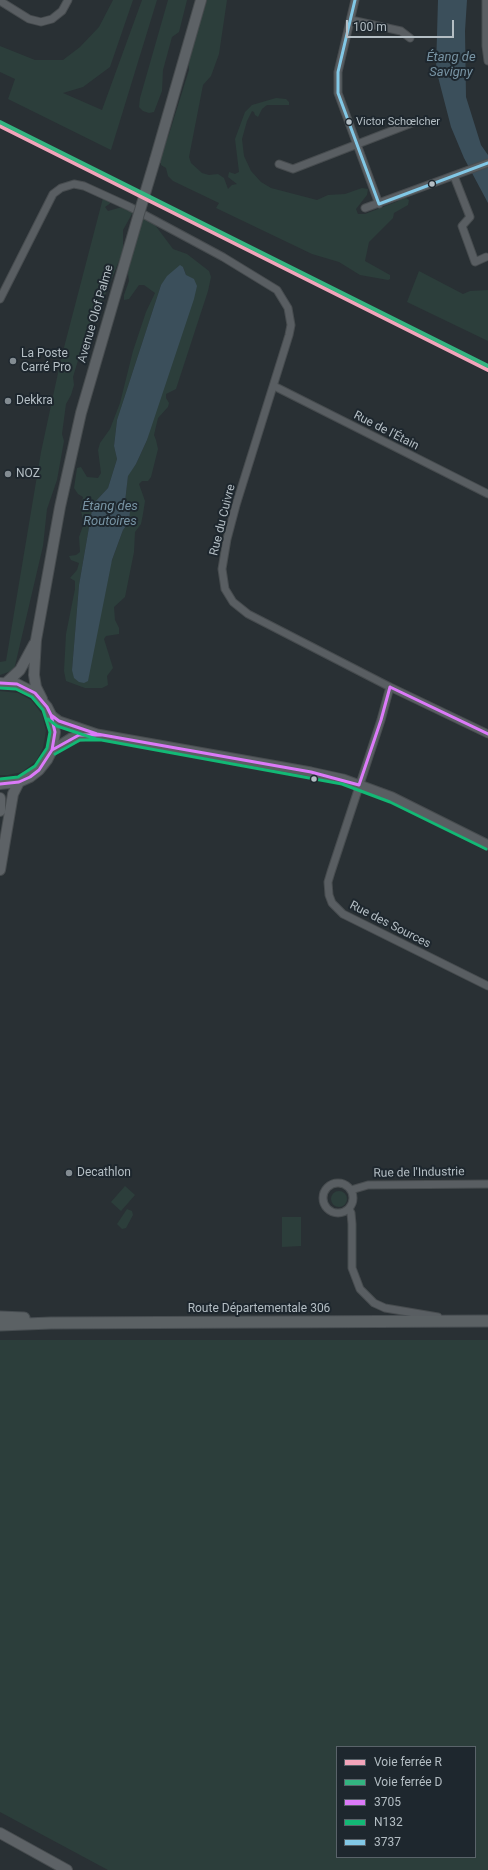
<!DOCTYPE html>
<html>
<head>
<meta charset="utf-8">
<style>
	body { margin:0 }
	#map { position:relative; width:488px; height:1870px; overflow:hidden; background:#293034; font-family:Roboto,sans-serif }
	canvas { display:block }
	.legend { position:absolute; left:336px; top:1746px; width:140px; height:112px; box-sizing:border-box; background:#1e272e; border:1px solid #5a636a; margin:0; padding:5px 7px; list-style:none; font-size:12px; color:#b4bec4 }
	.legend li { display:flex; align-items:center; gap:8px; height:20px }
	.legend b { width:20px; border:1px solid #5a636a }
	.scale { position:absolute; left:346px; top:20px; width:108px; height:18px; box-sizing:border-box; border:2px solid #b4bec4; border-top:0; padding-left:5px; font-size:12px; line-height:14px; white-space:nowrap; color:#b4bec4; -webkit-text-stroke:3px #1e272e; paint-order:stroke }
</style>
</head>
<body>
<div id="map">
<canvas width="488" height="1870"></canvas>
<ul class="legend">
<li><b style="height:5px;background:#f3a4ba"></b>Voie ferrée R</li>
<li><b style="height:5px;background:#33b480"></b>Voie ferrée D</li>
<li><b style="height:5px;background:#dc7af9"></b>3705</li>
<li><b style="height:5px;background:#13b875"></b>N132</li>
<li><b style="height:5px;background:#82c8e6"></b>3737</li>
</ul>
<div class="scale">100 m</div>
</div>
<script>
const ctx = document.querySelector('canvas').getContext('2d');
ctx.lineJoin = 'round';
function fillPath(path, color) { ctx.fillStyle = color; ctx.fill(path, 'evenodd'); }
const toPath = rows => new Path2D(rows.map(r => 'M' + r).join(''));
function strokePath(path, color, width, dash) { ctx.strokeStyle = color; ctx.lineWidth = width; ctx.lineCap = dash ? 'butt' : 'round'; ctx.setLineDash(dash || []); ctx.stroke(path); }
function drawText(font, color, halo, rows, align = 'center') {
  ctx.font = font + ' Roboto,sans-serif'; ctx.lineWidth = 4; ctx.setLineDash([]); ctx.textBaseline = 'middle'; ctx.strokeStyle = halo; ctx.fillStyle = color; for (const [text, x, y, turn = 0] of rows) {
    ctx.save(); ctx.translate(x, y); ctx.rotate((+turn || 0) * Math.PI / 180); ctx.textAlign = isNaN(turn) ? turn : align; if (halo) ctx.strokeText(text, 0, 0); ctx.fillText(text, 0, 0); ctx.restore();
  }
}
const green = toPath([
	[113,0,133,0,110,67,83,87,63,93,102,110,142,0,157,0,111,150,8,99,15,79,0,72,0,46,35,60,63,60,80,47,99,27],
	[168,0,187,0,179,32,172,37,163,70,162,91,154,112,149,113,143,111,139,107,140,98],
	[207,0,227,0,219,54,211,76,203,85,189,157,191,163,202,173,209,175,218,174,224,178,228,189,232,185,237,184,228,177,229,172,235,174,239,172,235,139,245,112,252,105,276,98,286,99,289,102,289,105,267,105,262,109,258,117,255,115,254,112,252,111,247,121,242,139,244,156,251,171,261,182,271,188,317,200,328,195,345,194,362,188,368,189,367,195,356,209,358,214,365,214,396,202,405,197,409,200,408,205,394,213,393,218,369,242,365,261,390,275,390,279,388,280,360,275,339,262,312,254,216,208,219,203,173,181,168,176,166,168,161,165,160,157,169,134,189,70,188,59],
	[103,198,112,202,105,207,108,211,122,207,133,212,123,230,123,251,106,293,95,312,89,336,79,357,73,377,74,385,71,395,66,404,62,434,64,441,57,480,47,509,43,546,14,670,0,675,0,662,6,661,41,452,61,359],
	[142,216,152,221,173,249,187,254,209,271,211,277,208,291,176,389,166,394,166,398,169,403,168,407,158,418,154,435,156,440,158,449,151,477,148,481,142,481,139,484,145,501,143,514,141,524,135,532,134,552,125,597,114,607,115,620,119,628,119,634,106,636,104,639,113,668,107,676,108,685,102,688,85,688,66,681,64,671,66,634,75,589,75,581,70,578,77,570,79,563,71,560,69,556,76,555,80,552,79,537,84,523,80,507,83,497,78,494,74,488,77,468,81,467,87,477,98,478,101,473,98,450,100,443,110,429,120,403,133,351,146,312,155,293,144,285,139,285,129,299,124,300,124,295,129,281,128,273],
	[183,267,186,275,147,440,136,464,128,475,125,502,130,512,129,522,123,530,72,670,79,585,93,504,108,488,117,459,114,446,117,420,161,285],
	[419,271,463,294,470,291,488,290,488,341,407,302],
	[0,691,18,693,31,700,42,714,46,731,43,748,36,761,22,772,8,775,0,775],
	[125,1186,135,1195,121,1211,111,1202],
	'331 1199a8 8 0 1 1 16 0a8 8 0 1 1-16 0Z',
	[127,1209,132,1211,133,1215,126,1228,122,1229,117,1224],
	[282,1217,301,1217,301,1246,282,1247],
	[0,1340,488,1340,488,1870,108,1870,0,1812],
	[337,1747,475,1747,475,1857,337,1857]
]);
const water = toPath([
	[438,0,467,0,465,31,466,97,481,145,488,155,488,203,464,158,451,127,436,69],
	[180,265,183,267,186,275,194,279,197,286,194,299,147,440,136,464,128,476,125,502,130,512,129,522,123,530,112,560,88,681,84,683,79,682,74,678,72,670,79,585,93,504,108,488,117,459,114,446,117,420,161,285,167,276]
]);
const minor = toPath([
	[355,0,338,72,338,93,379,204],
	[486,0,486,46,488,61],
	[0,1,29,19,41,22,52,19,62,11,68,0],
	[351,20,401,31,410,38],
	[279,164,293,169,417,121],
	[454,176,470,217,462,226,475,262,486,257],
	[365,208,488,163],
	[0,299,53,194,61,188,74,184,84,186,130,207,223,257,277,290,288,308,291,325,289,335,236,505,227,539,222,569,225,589,233,602,248,614,390,687,488,734],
	[274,386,488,494],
	[390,687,381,720,331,872,328,882,329,895,332,903,343,914,488,986],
	'323 1198a15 15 0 1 1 30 0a15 15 0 1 1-30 0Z',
	[351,1190,368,1185,488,1184],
	[349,1209,351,1213,352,1224,352,1268,360,1289,374,1303,385,1308,438,1317]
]);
const tertiary = toPath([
	[51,715,59,721,97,734,311,772,343,779,392,797,488,845],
	[52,750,71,738,93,734]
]);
const secondary = toPath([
	[155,160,201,0],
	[7,682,20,670,34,644],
	[0,683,17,684,35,693,47,707,51,715,55,732,52,750,47,760,39,770,30,777,19,782,0,784],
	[42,699,36,687,34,675,36,640,60,507,81,413,138,217],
	[0,798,0,811],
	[0,870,13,794,19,782],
	[0,1833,67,1870]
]);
const primary = toPath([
	[0,1317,24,1318],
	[0,1325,51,1323,488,1321]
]);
const secondaryBridge = toPath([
	[138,217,155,160]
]);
const bus1 = toPath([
	[0,683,17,684,35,693,47,707,51,715,55,732,52,750,39,770,30,777,19,782,0,784],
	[390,687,488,734],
	[51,715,59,721,97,734,311,772,359,785],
	[52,750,79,735,101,735],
	[359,785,381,720,390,687]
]);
const bus2 = toPath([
	[0,688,16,689,32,697,43,710,50,732,47,748,35,766,18,777,0,779],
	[48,719,57,726,96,739,342,784,390,802,486,849],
	[55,754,80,740,99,740]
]);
const bus3 = toPath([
	[355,0,338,72,338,93,379,204,488,163]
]);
const rail1 = toPath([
	[0,126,488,370]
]);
const rail2 = toPath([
	[0,122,488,366]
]);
const markers = [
	[349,122,3.5,"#b4bec4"],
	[432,184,3.5,"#b4bec4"],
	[13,361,4,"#838c92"],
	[8,401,4,"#838c92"],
	[8,474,4,"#838c92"],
	[314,779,3.5,"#b4bec4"],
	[69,1173,4,"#838c92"]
];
const busNames = [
	["Victor Schœlcher",356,122]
];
const streetNames = [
	["Avenue Olof Palme",96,314,-74],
	["Rue de l'Étain",386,431,27],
	["Rue du Cuivre",223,520,-76],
	["Rue des Sources",390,925,27],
	["Rue de l'Industrie",419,1173,-1],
	["Route Départementale 306",259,1309]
];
const poiNames = [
	["La Poste",21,354],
	["Carré Pro",21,368],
	["Dekkra",16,401],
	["NOZ",16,474],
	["Decathlon",77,1173]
];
const waterNames = [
	["Étang de",451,58],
	["Savigny",451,73],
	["Étang des",110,507],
	["Routoires",110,522]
];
fillPath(green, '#2c3e3b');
fillPath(water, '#3b4f5b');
strokePath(minor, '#474c4f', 9);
strokePath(tertiary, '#474c4f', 11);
strokePath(secondary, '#474c4f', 12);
strokePath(primary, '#474d51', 13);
strokePath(minor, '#595e62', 7);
strokePath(tertiary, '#595e62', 9);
strokePath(secondary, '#5d6266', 10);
strokePath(primary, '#5b6164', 11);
strokePath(secondaryBridge, '#474c4f', 12, []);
strokePath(secondaryBridge, '#5d6266', 10);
strokePath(bus1, '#dc7af9', 3);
strokePath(bus2, '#13b875', 3);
strokePath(bus3, '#82c8e6', 3);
strokePath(rail1, '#f3a4ba', 4);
strokePath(rail2, '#33b480', 4);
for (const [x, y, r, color] of markers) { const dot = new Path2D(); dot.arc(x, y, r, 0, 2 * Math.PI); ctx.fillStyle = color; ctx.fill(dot); strokePath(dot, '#1e272e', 1.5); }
drawText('11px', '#b4bec4', '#1e272e', busNames, 'left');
drawText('12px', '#b4bec4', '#1e272e', streetNames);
drawText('12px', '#b4bec4', '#1e272e', poiNames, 'left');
drawText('italic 13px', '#7894a4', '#1e272e', waterNames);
</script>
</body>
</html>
